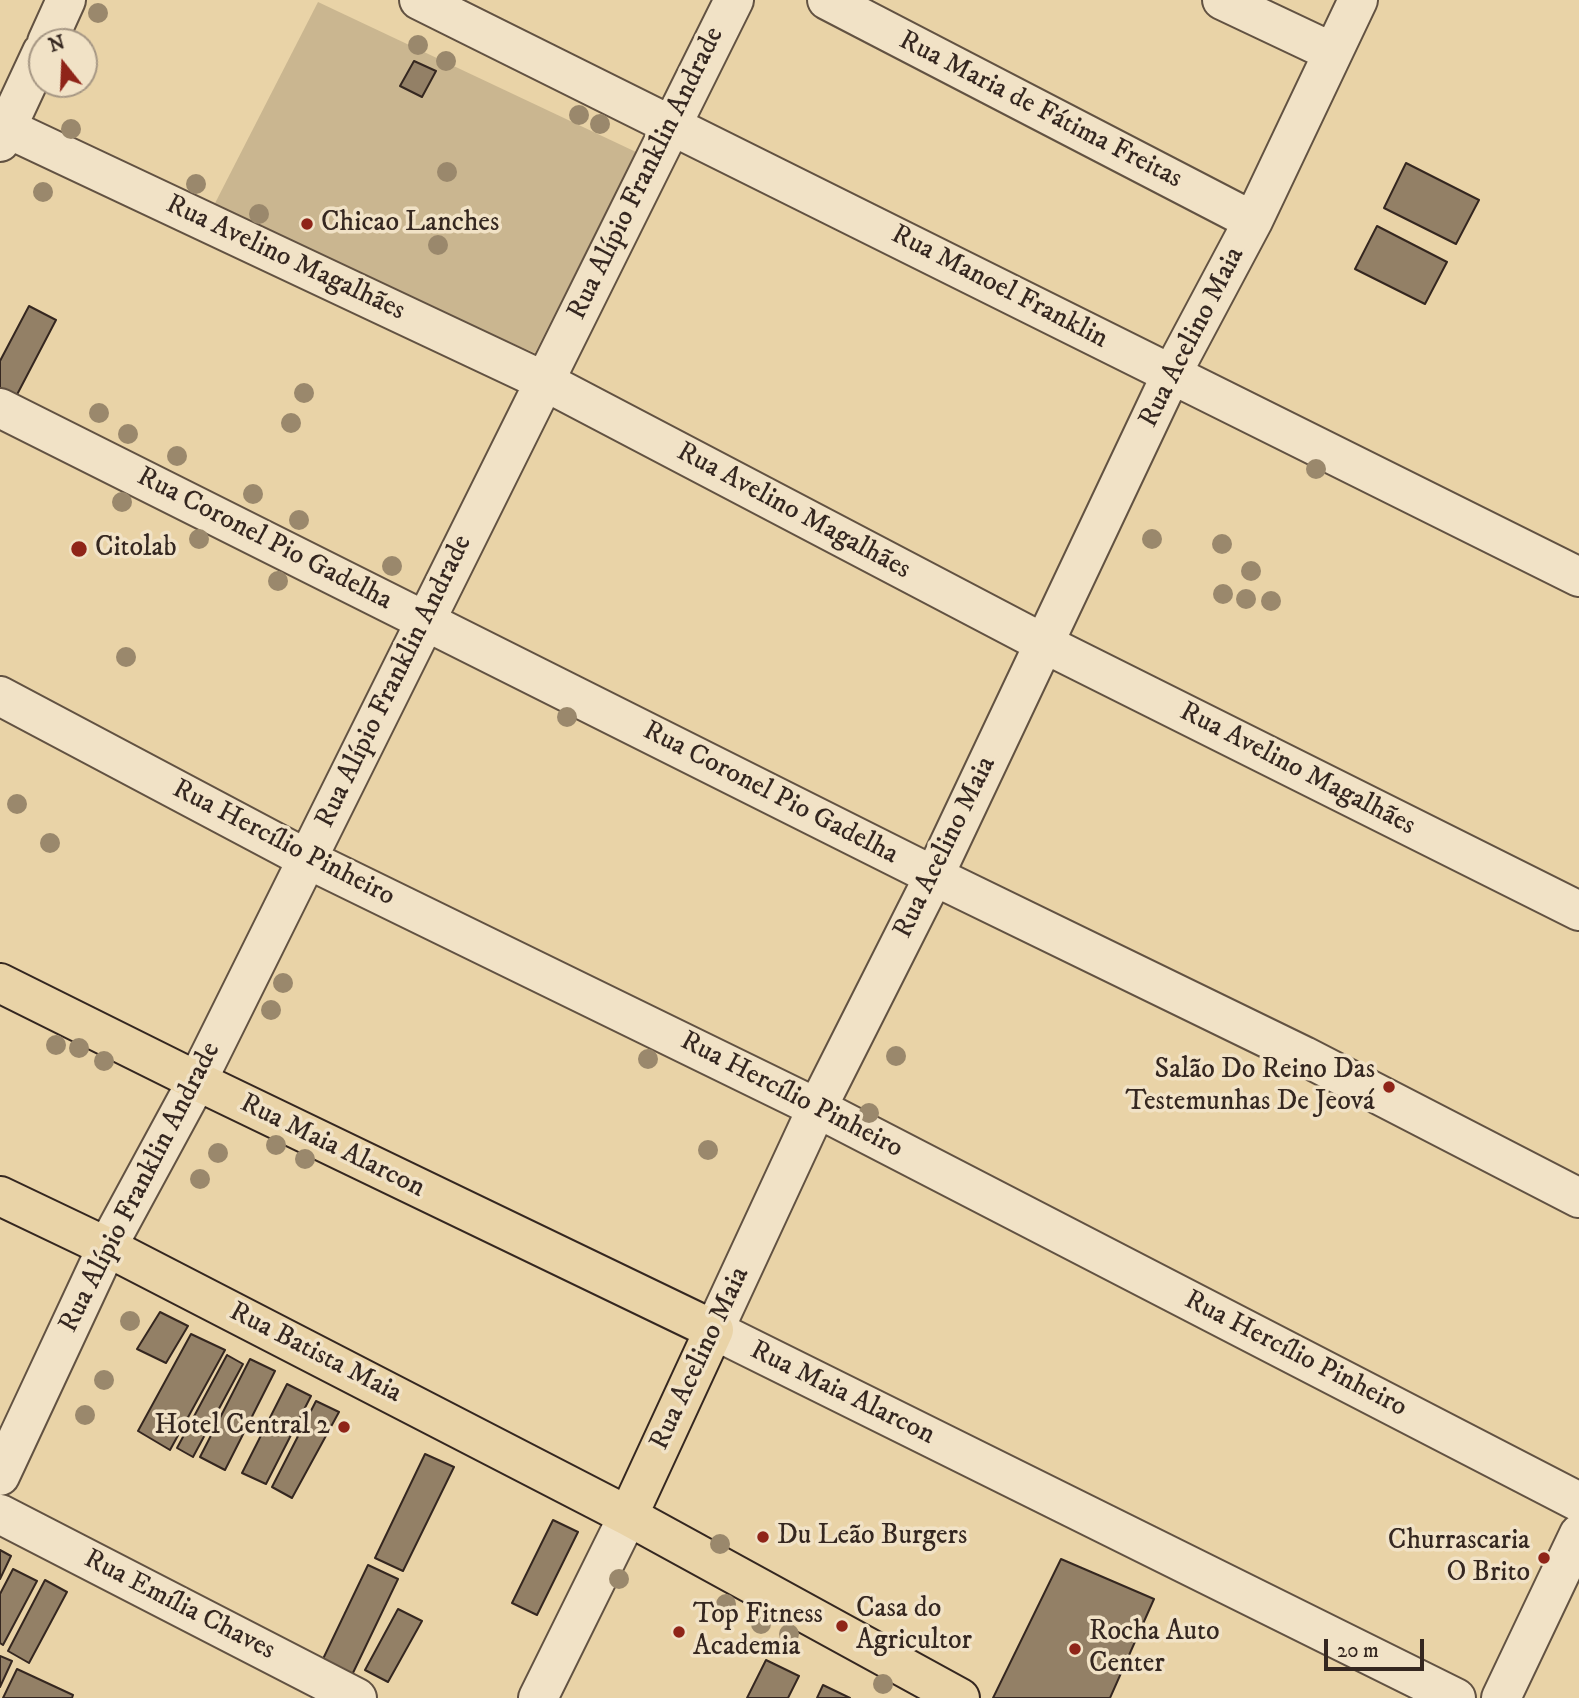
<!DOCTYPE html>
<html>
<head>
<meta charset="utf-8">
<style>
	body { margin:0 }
	#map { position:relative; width:1579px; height:1698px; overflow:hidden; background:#e9d3a7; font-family:"IM FELL DW Pica",serif }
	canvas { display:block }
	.north { position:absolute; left:28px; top:28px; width:70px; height:70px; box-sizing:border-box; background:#f1e2c6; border:2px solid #a69784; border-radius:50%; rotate:342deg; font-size:19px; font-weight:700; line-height:28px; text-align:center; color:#352720 }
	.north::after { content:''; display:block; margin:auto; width:24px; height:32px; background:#8f2418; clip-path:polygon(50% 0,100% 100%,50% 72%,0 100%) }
	.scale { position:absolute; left:1324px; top:1639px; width:100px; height:32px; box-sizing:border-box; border:4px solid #352720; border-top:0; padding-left:9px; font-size:21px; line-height:24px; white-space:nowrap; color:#352720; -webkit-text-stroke:5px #f1e2c6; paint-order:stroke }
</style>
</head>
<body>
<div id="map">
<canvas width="1579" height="1698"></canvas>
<div class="north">N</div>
<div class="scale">20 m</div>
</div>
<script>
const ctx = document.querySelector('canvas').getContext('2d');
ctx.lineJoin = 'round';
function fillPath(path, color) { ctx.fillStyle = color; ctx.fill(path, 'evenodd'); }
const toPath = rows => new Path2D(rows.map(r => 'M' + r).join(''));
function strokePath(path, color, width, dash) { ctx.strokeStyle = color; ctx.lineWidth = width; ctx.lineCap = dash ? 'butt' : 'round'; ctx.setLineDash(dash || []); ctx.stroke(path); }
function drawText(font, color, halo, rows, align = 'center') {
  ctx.font = font + ' "IM FELL DW Pica",serif'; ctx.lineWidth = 7; ctx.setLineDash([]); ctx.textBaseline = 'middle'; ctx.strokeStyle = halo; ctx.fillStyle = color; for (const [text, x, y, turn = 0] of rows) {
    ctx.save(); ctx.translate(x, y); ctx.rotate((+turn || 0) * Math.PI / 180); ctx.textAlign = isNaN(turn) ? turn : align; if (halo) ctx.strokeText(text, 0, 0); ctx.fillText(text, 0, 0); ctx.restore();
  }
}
const green = toPath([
	[318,2,636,152,535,353,210,213]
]);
const building = toPath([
	[414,61,436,71,422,97,400,86,414,61],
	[1406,163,1479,200,1456,244,1384,208,1406,163],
	[1377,226,1447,262,1425,304,1355,269,1377,226],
	[29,306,56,320,10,408,0,403,0,361,29,306],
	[160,1312,188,1326,166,1363,137,1349,160,1312],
	[191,1334,225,1350,170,1450,138,1431,191,1334],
	[227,1355,243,1364,193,1457,177,1448,227,1355],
	[250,1359,275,1371,225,1470,200,1457,250,1359],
	[287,1384,311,1396,266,1484,242,1473,287,1384],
	[316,1401,339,1412,292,1498,272,1487,316,1401],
	[425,1454,454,1467,403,1571,375,1558,425,1454],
	[553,1520,578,1532,537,1615,512,1603,553,1520],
	[0,1550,11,1556,0,1579,0,1550],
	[1061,1559,1154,1599,1110,1698,993,1698,1061,1559],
	[368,1565,398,1579,351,1677,322,1661,368,1565],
	[13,1569,37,1581,3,1645,0,1643,0,1594,13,1569],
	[45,1580,67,1592,29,1663,8,1651,45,1580],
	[398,1609,422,1621,388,1682,365,1670,398,1609],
	[0,1656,12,1661,0,1687,0,1656],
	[766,1660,799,1676,788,1698,747,1698,766,1660],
	[17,1669,73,1695,72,1698,3,1698,17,1669],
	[823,1685,850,1698,817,1698,823,1685]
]);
const minor = toPath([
	[419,0,1579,577],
	[827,0,1253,221],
	[1222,0,1332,52],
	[1358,0,1253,221,1171,375,934,876,817,1108,714,1330,1456,1698],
	[47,42,66,0],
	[0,125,544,381,1043,643,1579,911],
	[0,142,42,52],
	[0,408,934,876,1304,1056,1579,1198],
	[0,696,307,859,817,1108,1579,1502],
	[0,1476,107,1247,197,1081,734,0],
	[0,1514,357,1698],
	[538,1698,628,1516],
	[1501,1698,1579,1534]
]);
const major = toPath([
	[0,983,197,1081,714,1330,628,1516],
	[0,1196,107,1247,628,1516,960,1698]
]);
const trees = [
	[98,13],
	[418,45],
	[446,61],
	[579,115],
	[600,124],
	[71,129],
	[447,172],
	[196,184],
	[43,192],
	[259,214],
	[438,245],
	[304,393],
	[99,413],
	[291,423],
	[128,434],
	[177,456],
	[1316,469],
	[253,494],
	[122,502],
	[299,520],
	[199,539],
	[1152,539],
	[1222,544],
	[392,566],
	[1251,571],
	[278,581],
	[1223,594],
	[1246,599],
	[1271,601],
	[126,657],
	[567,717],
	[17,804],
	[50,843],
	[283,983],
	[271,1010],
	[56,1045],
	[79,1048],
	[896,1056],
	[648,1059],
	[104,1061],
	[869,1113],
	[276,1145],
	[708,1150],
	[218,1153],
	[305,1159],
	[200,1179],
	[130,1321],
	[104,1380],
	[85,1415],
	[720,1544],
	[619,1579],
	[726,1604],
	[761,1624],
	[789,1634],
	[883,1684]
];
const markers = [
	[307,224,7,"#8f2418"],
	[79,549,9,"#8f2418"],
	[1389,1087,7,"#8f2418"],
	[344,1427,7,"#8f2418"],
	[763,1537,7,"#8f2418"],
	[1544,1558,7,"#8f2418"],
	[842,1626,7,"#8f2418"],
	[679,1632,7,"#8f2418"],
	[1075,1649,7,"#8f2418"]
];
const streetNames = [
	["Rua Maria de Fátima Freitas",1040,111,27],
	["Rua Alípio Franklin Andrade",647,174,-64],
	["Rua Avelino Magalhães",285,259,25],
	["Rua Manoel Franklin",999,288,27],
	["Rua Acelino Maia",1193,338,-63],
	["Rua Avelino Magalhães",793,512,28],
	["Rua Coronel Pio Gadelha",264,540,27],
	["Rua Alípio Franklin Andrade",395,682,-64],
	["Rua Avelino Magalhães",1297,770,27],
	["Rua Coronel Pio Gadelha",770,794,27],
	["Rua Hercílio Pinheiro",283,844,27],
	["Rua Acelino Maia",946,848,-64],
	["Rua Hercílio Pinheiro",791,1096,27],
	["Rua Maia Alarcon",332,1147,26],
	["Rua Alípio Franklin Andrade",141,1188,-63],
	["Rua Batista Maia",315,1354,27],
	["Rua Hercílio Pinheiro",1295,1355,27],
	["Rua Acelino Maia",701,1359,-65],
	["Rua Maia Alarcon",842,1394,26],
	["Rua Emília Chaves",179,1606,27]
];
const poiNames = [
	["Chicao Lanches",321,224],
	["Citolab",95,549],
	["Salão Do Reino Das",1375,1071,"right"],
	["Testemunhas De Jeová",1375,1103,"right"],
	["Hotel Central 2",330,1427,"right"],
	["Du Leão Burgers",777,1537],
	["Churrascaria",1530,1542,"right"],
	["O Brito",1530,1574,"right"],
	["Casa do",856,1610],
	["Agricultor",856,1642],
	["Top Fitness",693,1616],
	["Academia",693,1648],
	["Rocha Auto",1089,1633],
	["Center",1089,1665]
];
fillPath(green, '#cab690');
fillPath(building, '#938066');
strokePath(building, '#352720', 2);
strokePath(minor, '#625242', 42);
strokePath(major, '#352720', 42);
strokePath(minor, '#f1e2c6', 38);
strokePath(major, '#e9d3a7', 38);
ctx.fillStyle = '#9a886c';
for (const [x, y] of trees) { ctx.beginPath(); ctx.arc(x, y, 10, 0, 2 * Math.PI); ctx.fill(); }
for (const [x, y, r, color] of markers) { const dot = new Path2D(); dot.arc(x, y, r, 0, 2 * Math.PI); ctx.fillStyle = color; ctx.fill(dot); strokePath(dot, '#f1e2c6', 2.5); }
drawText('28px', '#352720', '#f1e2c6', streetNames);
drawText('28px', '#352720', '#f1e2c6', poiNames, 'left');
</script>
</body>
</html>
